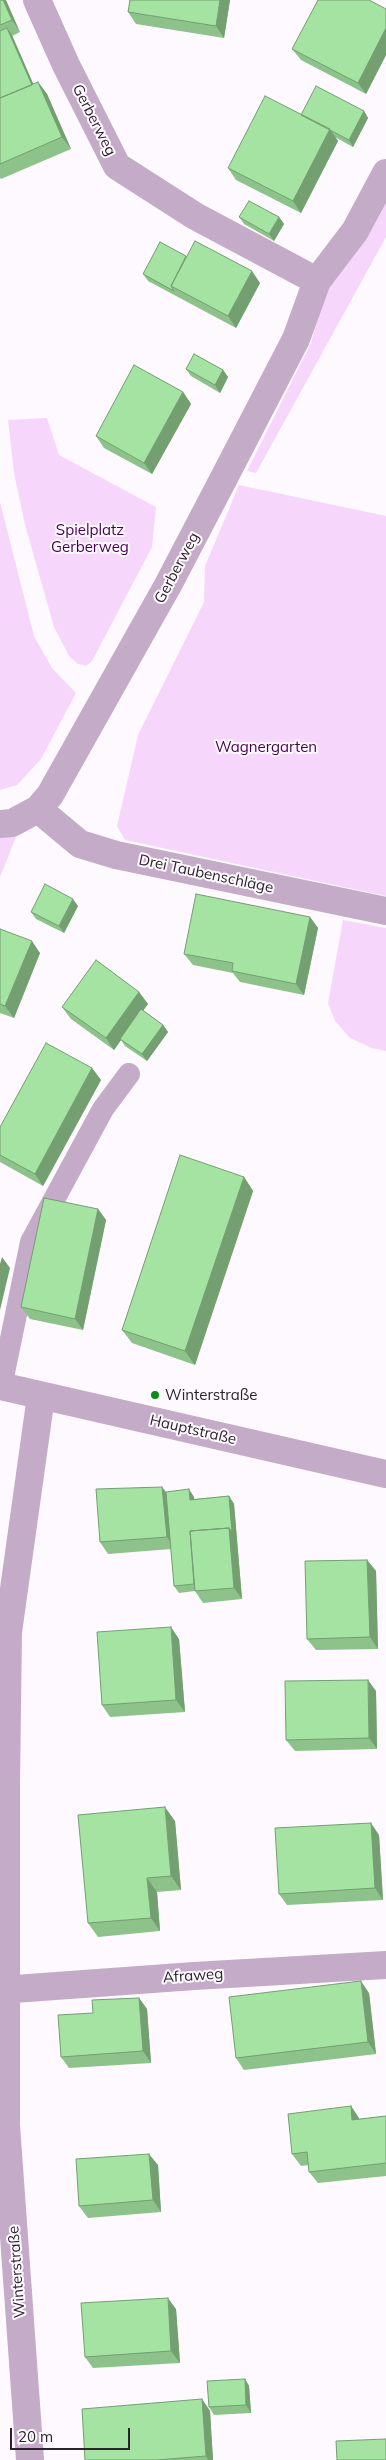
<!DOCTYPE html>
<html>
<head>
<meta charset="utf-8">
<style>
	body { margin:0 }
	#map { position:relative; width:386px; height:2460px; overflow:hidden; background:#fef9ff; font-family:Mulish,sans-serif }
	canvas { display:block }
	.scale { position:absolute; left:10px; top:2428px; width:120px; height:22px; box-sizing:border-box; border:2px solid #2b222c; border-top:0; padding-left:6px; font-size:15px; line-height:18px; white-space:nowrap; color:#2b222c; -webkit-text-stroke:4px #fef9ff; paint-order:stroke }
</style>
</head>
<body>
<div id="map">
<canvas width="386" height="2460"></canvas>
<div class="scale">20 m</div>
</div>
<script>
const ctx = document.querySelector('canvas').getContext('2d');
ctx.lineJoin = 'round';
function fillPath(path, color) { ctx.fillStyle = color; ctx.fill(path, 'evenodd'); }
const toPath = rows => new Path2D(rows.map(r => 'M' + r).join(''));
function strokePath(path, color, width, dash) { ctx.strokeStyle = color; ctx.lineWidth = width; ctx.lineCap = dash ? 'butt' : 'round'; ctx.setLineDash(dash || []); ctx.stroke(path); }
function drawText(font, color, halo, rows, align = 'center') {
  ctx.font = font + ' Mulish,sans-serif'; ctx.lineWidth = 4; ctx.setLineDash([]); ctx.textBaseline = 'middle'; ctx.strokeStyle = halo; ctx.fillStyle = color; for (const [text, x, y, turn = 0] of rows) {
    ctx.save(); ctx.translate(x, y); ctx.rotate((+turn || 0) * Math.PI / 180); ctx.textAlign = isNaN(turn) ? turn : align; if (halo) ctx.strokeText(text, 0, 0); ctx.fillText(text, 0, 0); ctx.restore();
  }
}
const green = toPath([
	[386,200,386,237,256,473,247,471,311,343,323,298,332,280],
	[47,418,59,455,156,507,152,547,92,661,86,666,78,664,69,656,54,627,25,525,14,473,8,420],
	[239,485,386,516,386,896,125,840,117,826,138,735,204,602,205,566],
	[0,502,34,636,52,668,76,693,41,759,17,785,0,790],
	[20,827,0,877,0,838],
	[343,920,386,928,386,1051,372,1048,350,1038,335,1021,328,1003]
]);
const service = toPath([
	[1,1387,31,1242,103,1109,129,1074]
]);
const minor = toPath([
	[37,0,66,65,117,166,195,216,317,281],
	[38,809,80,844,116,855,386,911],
	[0,824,12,823,38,809,50,795,168,585,226,474,296,339,317,281,355,231,386,173],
	[0,1990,194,1976,386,1965],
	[30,2460,6,2125,6,1784,8,1632,41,1396]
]);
const tertiary = toPath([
	[0,1386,386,1474]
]);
const wall = toPath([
	[0,0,20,32,12,36,33,84,38,82,47,94,71,149,1,179,0,178],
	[130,0,230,0,224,38,136,24,128,12],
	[386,9,386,55,366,94,301,60,292,49],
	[364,111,368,118,353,147,335,137,338,141,301,213,236,180,228,168,301,115],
	[239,217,279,217,284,224,274,241,244,224],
	[186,256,260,283,236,328,148,281,143,274],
	[186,369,223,370,228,377,220,393,191,376],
	[183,392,191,404,152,474,104,448,96,436],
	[78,906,64,933,36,919,31,912],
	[310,917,318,928,304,995,240,982,233,973,193,965,184,954],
	[0,929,40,953,14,1018,0,1013],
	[139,992,148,1004,143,1010,163,1025,168,1032,147,1061,125,1046,121,1040,114,1050,71,1019,62,1007],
	[92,1068,101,1080,43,1186,0,1162,0,1127],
	[244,1177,253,1191,195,1365,132,1343,122,1330],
	[98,1209,106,1220,83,1330,30,1319,21,1307],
	[162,1487,166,1492,194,1497,194,1499,229,1496,234,1504,242,1599,203,1603,195,1591,179,1593,174,1586,171,1549,108,1554,100,1542],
	[367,1560,376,1571,378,1649,316,1650,307,1639],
	[179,1639,185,1712,110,1717,102,1705],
	[376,1691,377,1749,295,1751,286,1740],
	[175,1821,181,1890,157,1892,160,1931,98,1937,88,1923],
	[379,1835,383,1900,287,1905,279,1894],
	[369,1993,376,2054,244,2070,236,2058],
	[139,1998,147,2009,151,2063,69,2068,61,2057,93,2013],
	[351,2106,359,2119,386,2116,386,2176,318,2183,309,2172,309,2165,301,2166,292,2154],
	[158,2165,161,2212,88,2218,79,2206],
	[176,2309,180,2363,93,2368,85,2357],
	[245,2379,249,2386,251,2413,214,2415,209,2407],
	[202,2399,210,2411,213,2460,85,2460]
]);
const shadedWall = toPath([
	[3,0,6,0,20,32,12,20],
	[220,0,230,0,224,38,216,26],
	[7,28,12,35,39,97,34,90],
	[386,28,386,55,366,94,358,83],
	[38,82,47,94,71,149,62,137],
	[364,111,368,118,353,147,349,140],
	[330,129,338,141,301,213,293,201],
	[279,217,284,224,274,241,269,234],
	[252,271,260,283,236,328,228,316],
	[223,370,228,377,220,393,215,385],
	[183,392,191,404,152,474,144,463],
	[73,899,78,906,64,933,59,926],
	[310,917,318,928,304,995,296,984],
	[32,941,40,953,14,1018,5,1006],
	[139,992,148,1004,122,1040,120,1039,121,1040,114,1050,106,1038],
	[163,1025,168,1032,147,1061,142,1054],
	[92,1068,101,1080,43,1186,35,1174],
	[244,1177,253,1191,195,1365,185,1351],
	[98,1209,106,1220,83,1330,75,1319],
	[2,1257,10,1268,0,1310,0,1264],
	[162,1487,171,1499,175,1549,167,1537],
	[189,1489,194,1497,195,1507,190,1500],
	[229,1496,234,1504,242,1599,234,1588,229,1528],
	[367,1560,376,1571,378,1649,370,1637],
	[171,1627,179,1639,185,1712,176,1700],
	[368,1680,376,1691,377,1749,369,1738],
	[165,1807,175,1821,181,1890,171,1876],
	[371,1823,379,1835,383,1900,375,1888],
	[147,1878,157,1892,160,1931,151,1918],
	[361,1981,369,1993,376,2054,368,2042],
	[139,1998,147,2009,151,2063,143,2051],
	[351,2106,359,2118,360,2132,352,2120],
	[149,2154,158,2165,161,2212,153,2200],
	[168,2298,176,2309,180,2363,171,2351],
	[245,2379,249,2386,251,2413,246,2405],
	[202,2399,210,2411,213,2460,208,2460,206,2456]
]);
const building = toPath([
	[0,0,3,0,12,20,0,25,0,0],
	[130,0,220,0,216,26,128,12,130,0],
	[318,0,369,0,386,9,386,28,358,83,292,49,318,0],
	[7,28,32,85,0,98,0,31,7,28],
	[38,82,62,137,0,164,0,98,38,82],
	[316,86,364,111,349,140,301,115,316,86],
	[265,96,330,129,293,201,228,168,265,96],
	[249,201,279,217,269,234,239,217,249,201],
	[195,241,252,271,228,316,171,286,195,241],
	[160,242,186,256,171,286,174,291,143,274,160,242],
	[194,354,223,370,215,385,186,369,194,354],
	[134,365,183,392,144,463,96,436,134,365],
	[45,884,73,899,59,926,31,912,45,884],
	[196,894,310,917,296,984,232,971,233,963,184,954,196,894],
	[0,929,32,941,5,1006,0,1004,0,929],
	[96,960,139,992,106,1038,62,1007,96,960],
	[141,1009,163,1025,142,1054,120,1039,141,1009],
	[46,1043,92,1068,35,1174,0,1155,0,1127,46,1043],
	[180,1155,244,1177,185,1351,122,1330,180,1155],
	[44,1198,98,1209,75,1319,21,1307,44,1198],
	[162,1487,167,1537,100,1542,96,1489,162,1487],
	[189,1489,190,1500,229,1496,232,1532,229,1528,190,1531,194,1584,174,1586,166,1492,189,1489],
	[229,1528,234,1588,195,1591,190,1531,229,1528],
	[367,1560,370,1637,307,1639,305,1561,367,1560],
	[171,1627,176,1700,102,1705,97,1632,171,1627],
	[368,1680,369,1738,286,1740,285,1681,368,1680],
	[165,1807,171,1876,147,1878,151,1918,88,1923,78,1815,165,1807],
	[371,1823,375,1888,279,1894,275,1828,371,1823],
	[361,1981,368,2042,236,2058,229,1997,361,1981],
	[139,1998,143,2051,61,2057,58,2015,93,2013,92,2000,139,1998],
	[351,2106,352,2120,386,2116,386,2163,309,2172,307,2152,292,2154,288,2114,351,2106],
	[149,2154,153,2200,79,2206,76,2159,149,2154],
	[168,2298,171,2351,85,2357,81,2303,168,2298],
	[245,2379,246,2405,209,2407,207,2381,245,2379],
	[202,2399,206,2456,157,2460,85,2460,82,2409,202,2399],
	[386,2439,386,2460,337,2460,336,2441,386,2439]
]);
const markers = [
	[155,1395,5,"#0a8c18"]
];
const streetNames = [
	["Gerberweg",94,120,63],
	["Gerberweg",177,568,-62],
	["Drei Taubenschläge",206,874,12],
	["Hauptstraße",193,1430,13],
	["Afraweg",193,1976,-4],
	["Winterstraße",17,2272,-94]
];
const parkNames = [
	["Spielplatz",90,530],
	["Gerberweg",90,547],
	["Wagnergarten",266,747]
];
const poiNames = [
	["Winterstraße",165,1395]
];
fillPath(green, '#f6d7fb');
strokePath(service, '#c4abc8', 22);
strokePath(minor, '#c4abc8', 28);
strokePath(tertiary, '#c4abc8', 28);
fillPath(wall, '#8dc38a');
fillPath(shadedWall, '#739f71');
fillPath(building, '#a4e3a1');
strokePath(building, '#739f71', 1);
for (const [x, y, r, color] of markers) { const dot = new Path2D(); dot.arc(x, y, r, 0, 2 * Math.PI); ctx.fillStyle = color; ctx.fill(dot); strokePath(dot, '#fef9ff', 2); }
drawText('15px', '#2b222c', '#fef9ff', streetNames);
drawText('15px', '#460051', '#fef9ff', parkNames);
drawText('15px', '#2b222c', '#fef9ff', poiNames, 'left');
</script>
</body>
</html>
